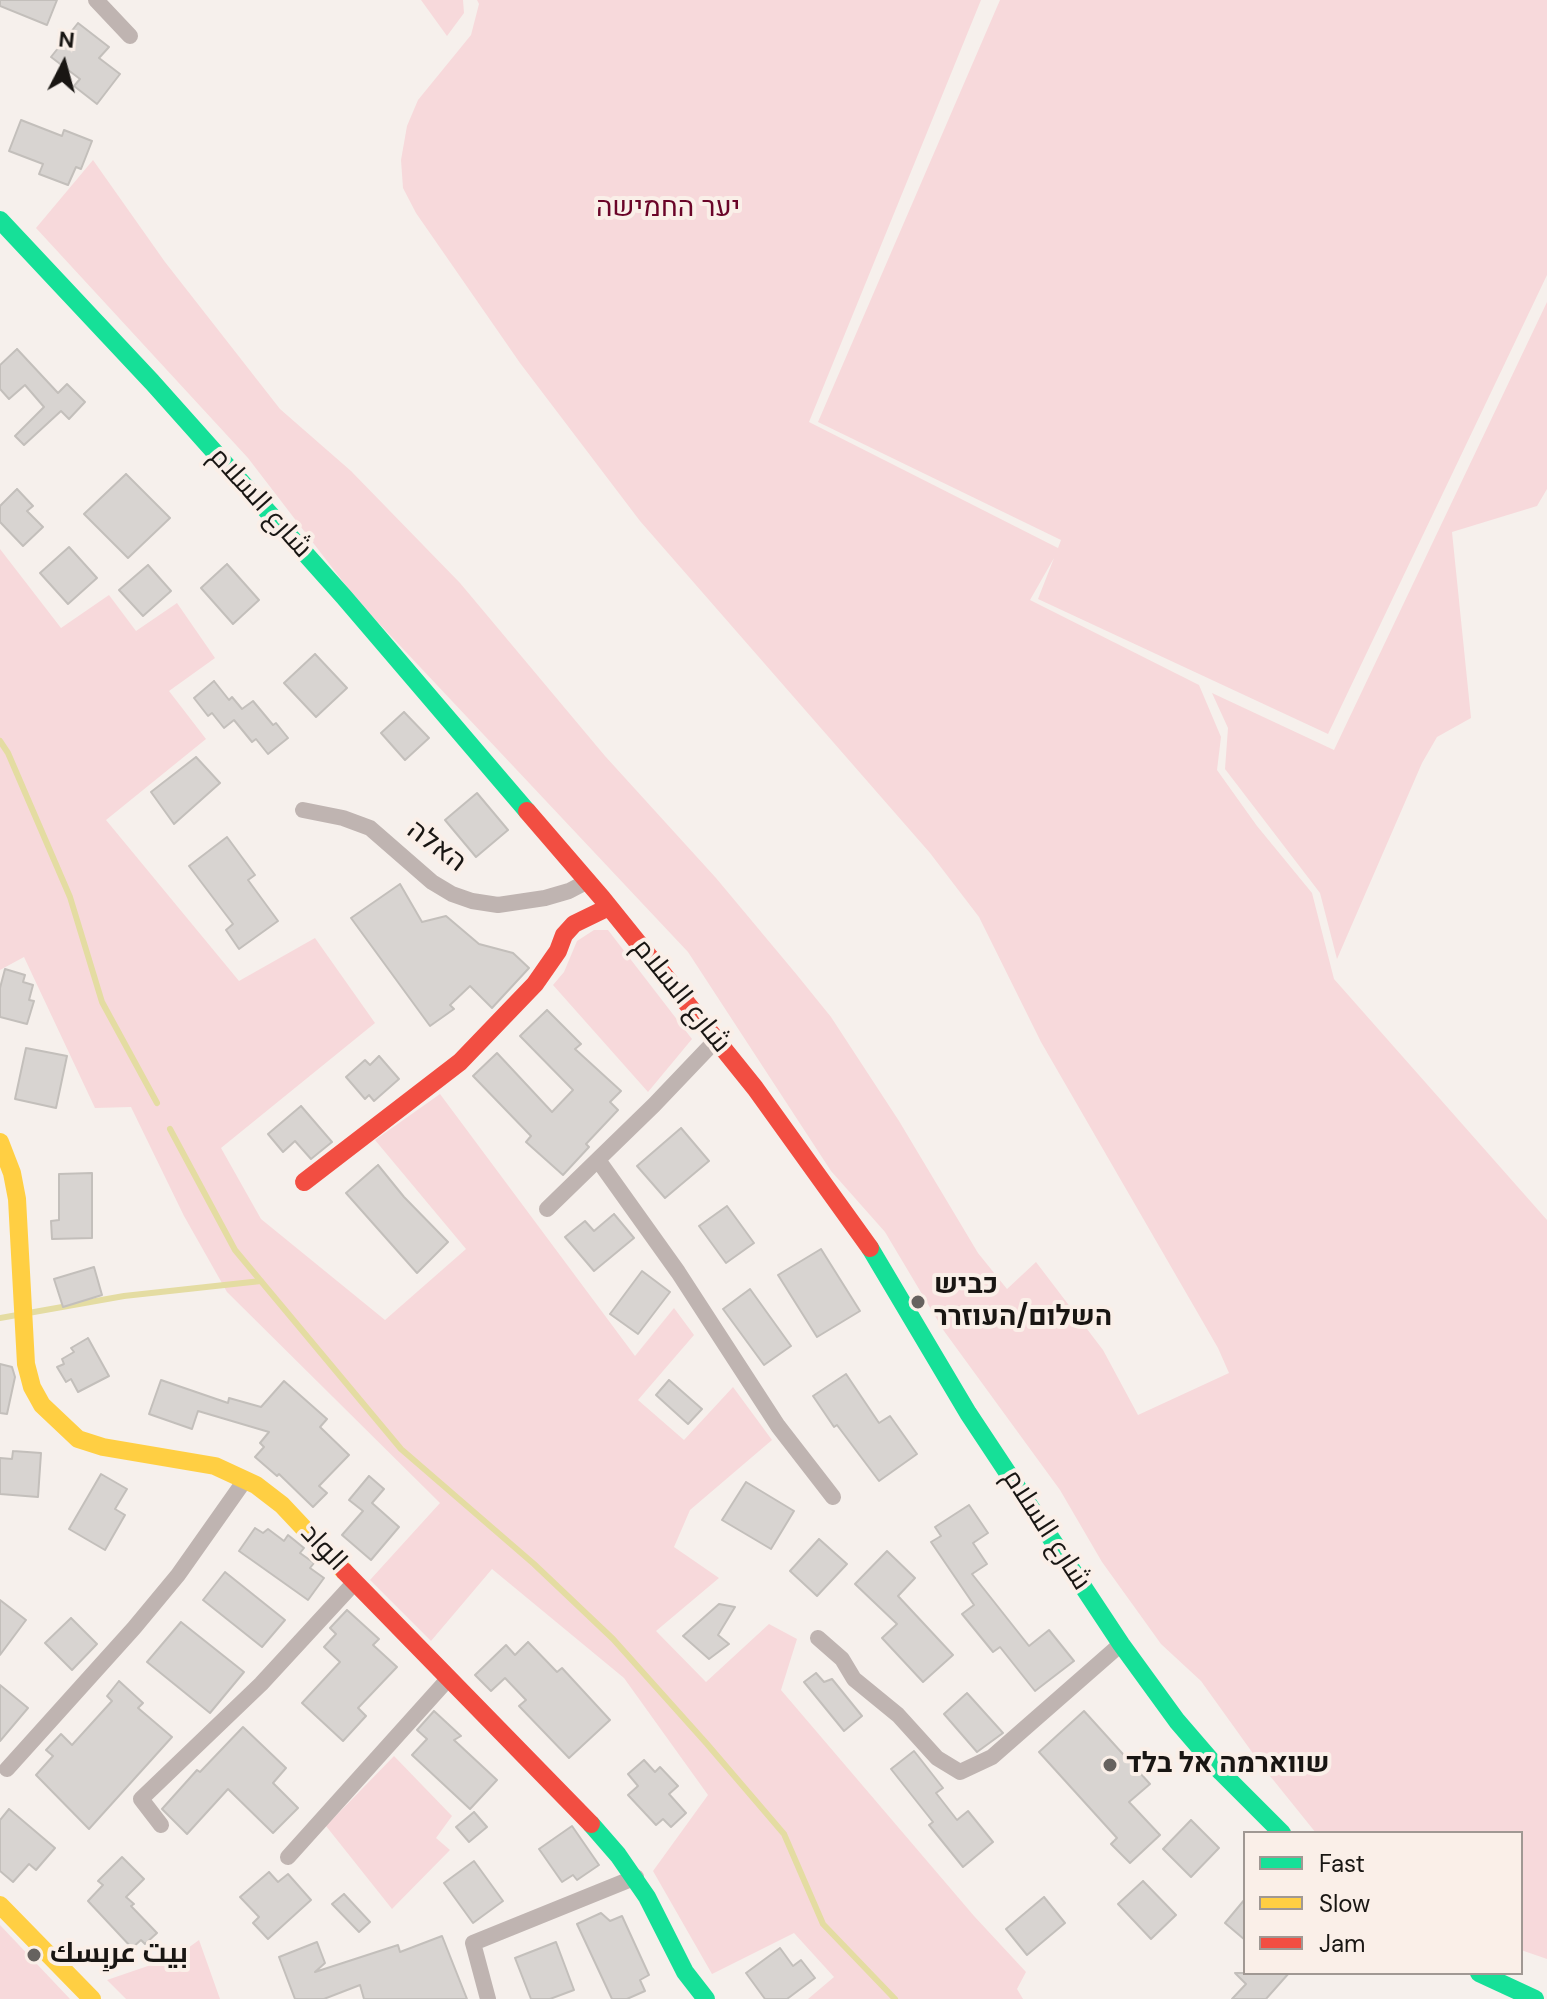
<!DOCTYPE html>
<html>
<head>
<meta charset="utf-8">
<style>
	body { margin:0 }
	#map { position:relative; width:1547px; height:1999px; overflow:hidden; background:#f6f0ec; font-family:"DM Sans",sans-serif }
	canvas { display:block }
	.legend { position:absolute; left:1243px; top:1831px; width:280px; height:144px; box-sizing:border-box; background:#faefe8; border:2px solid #a09893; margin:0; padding:10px 14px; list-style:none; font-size:24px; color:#191613 }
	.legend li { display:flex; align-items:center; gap:16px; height:40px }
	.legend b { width:40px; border:2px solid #a09893 }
	.north { position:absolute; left:24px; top:24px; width:80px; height:80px; -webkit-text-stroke:6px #faefe8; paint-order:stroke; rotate:6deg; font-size:22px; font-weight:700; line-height:32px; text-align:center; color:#191613 }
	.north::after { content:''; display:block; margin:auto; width:28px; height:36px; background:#191613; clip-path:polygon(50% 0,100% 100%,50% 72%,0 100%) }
</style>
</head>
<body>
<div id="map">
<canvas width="1547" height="1999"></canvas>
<ul class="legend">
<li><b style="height:10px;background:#16e098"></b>Fast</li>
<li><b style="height:10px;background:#ffcf43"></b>Slow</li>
<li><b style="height:10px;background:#f24e42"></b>Jam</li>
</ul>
<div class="north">N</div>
</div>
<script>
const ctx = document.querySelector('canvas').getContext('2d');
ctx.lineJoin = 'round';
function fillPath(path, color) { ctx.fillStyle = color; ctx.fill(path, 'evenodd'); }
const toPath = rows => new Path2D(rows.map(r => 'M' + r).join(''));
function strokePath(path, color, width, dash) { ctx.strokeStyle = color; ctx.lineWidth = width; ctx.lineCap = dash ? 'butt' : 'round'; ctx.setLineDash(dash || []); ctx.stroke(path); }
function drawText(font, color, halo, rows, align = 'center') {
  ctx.font = font + ' "DM Sans",Cairo,Heebo,sans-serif'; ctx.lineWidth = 8; ctx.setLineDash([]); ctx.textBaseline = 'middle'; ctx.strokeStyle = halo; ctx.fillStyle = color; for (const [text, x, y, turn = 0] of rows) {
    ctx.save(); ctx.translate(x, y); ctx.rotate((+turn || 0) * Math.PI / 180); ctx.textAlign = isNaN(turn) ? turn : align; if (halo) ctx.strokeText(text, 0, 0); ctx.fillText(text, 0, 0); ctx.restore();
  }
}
const green = toPath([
	[421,0,463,0,464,13,447,36],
	[477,0,981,0,809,422,1058,548,1061,540,818,422,1000,0,1547,0,1547,275,1328,734,1038,599,1054,558,1030,600,1199,685,1221,737,1217,770,1257,826,1312,893,1334,979,1547,1220,1547,1959,1521,1950,1521,1833,1316,1833,1262,1766,1201,1681,1161,1644,1102,1562,1060,1490,944,1331,885,1232,831,1171,688,952,357,600,248,458,36,228,93,160,165,262,280,409,351,471,460,583,605,756,716,878,797,975,831,1017,899,1121,978,1253,1007,1289,1036,1262,1103,1350,1138,1415,1229,1373,1218,1348,1041,1042,979,917,930,853,640,521,520,363,416,213,403,188,401,160,407,126,418,100,471,35,479,4],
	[1547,302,1547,489,1537,506,1452,532,1471,718,1437,737,1422,763,1337,959,1320,893,1225,769,1228,728,1212,693,1334,750],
	[0,549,61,628,109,595,136,631,177,603,215,658,169,691,206,739,106,820,239,981,315,938,375,1023,221,1148,261,1219,385,1320,466,1249,375,1140,440,1094,635,1356,674,1308,694,1335,638,1400,684,1440,733,1387,772,1440,690,1510,674,1547,719,1578,656,1631,706,1682,769,1624,797,1639,781,1690,974,1916,1026,1972,1017,1989,1023,1999,808,1999,834,1977,794,1933,712,1974,653,1871,708,1795,624,1678,492,1569,431,1641,370,1580,440,1503,227,1292,184,1216,131,1107,95,1108,24,957,0,970],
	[594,930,608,930,692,1039,648,1092,553,985,564,972,577,941],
	[394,1756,452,1816,436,1838,450,1850,392,1909,326,1826],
	[0,1925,70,1999,0,1999],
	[199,1940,220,1999,126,1999,107,1980,177,1956]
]);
const stream = toPath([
	[0,741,8,753,70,897,102,1002,157,1103],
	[170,1129,235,1250,401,1449,534,1564,613,1639,707,1744,784,1834,823,1924,895,1999],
	[0,1318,124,1296,261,1281]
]);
const building = toPath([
	[0,0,57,0,47,25,0,6,0,0],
	[78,23,109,47,99,58,120,74,97,104,74,86,80,79,51,57,78,23],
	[21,120,62,136,64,130,92,141,81,169,76,167,68,185,39,174,43,164,9,151,21,120],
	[17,349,58,393,67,384,85,402,69,419,61,411,24,445,15,436,44,407,25,385,9,399,0,389,0,365,17,349],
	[126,474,170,518,128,558,84,514,126,474],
	[17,489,33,506,27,511,43,527,23,546,0,522,0,506,17,489],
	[69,547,97,578,68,604,40,573,69,547],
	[227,564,259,600,233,624,201,588,227,564],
	[148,565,171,591,143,616,119,590,148,565],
	[315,654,347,688,316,717,284,683,315,654],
	[214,681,229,700,232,697,242,709,253,701,273,725,276,723,288,738,268,754,256,739,252,742,234,720,224,728,212,713,208,716,194,698,214,681],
	[404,712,429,738,405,760,381,733,404,712],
	[196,757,220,783,174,824,151,792,196,757],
	[477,793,508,830,476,857,445,820,477,793],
	[227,837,255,875,248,880,278,921,239,949,226,930,233,924,189,866,227,837],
	[400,884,422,922,446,916,479,944,513,953,529,968,492,1008,470,986,450,1005,454,1009,430,1026,351,918,400,884],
	[5,969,25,975,23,982,33,985,29,1000,34,1001,27,1024,0,1017,0,988,5,969],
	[547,1010,581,1044,575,1049,621,1091,610,1102,618,1110,586,1144,589,1147,563,1175,526,1142,531,1136,473,1076,497,1053,552,1112,573,1090,520,1036,547,1010],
	[26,1048,67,1056,56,1108,15,1099,26,1048],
	[379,1056,399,1079,374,1101,369,1095,365,1099,346,1077,365,1060,370,1065,379,1056],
	[301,1106,332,1142,311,1159,295,1141,283,1152,268,1134,301,1106],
	[681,1128,709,1161,665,1198,637,1166,681,1128],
	[378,1165,404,1197,448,1242,417,1273,346,1193,378,1165],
	[92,1173,92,1238,52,1239,51,1221,59,1220,59,1174,92,1173],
	[727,1206,754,1243,726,1263,699,1226,727,1206],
	[614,1214,634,1238,594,1271,565,1237,585,1221,594,1231,614,1214],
	[821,1249,860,1311,817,1337,778,1275,821,1249],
	[94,1267,102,1295,63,1307,54,1279,94,1267],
	[642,1271,670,1292,638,1334,610,1314,642,1271],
	[750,1289,791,1346,764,1365,723,1309,750,1289],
	[88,1338,109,1376,78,1392,71,1379,66,1382,57,1367,64,1364,62,1359,74,1352,71,1348,88,1338],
	[0,1364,12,1367,15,1377,7,1414,0,1413,0,1364],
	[846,1374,879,1423,890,1416,917,1454,879,1481,837,1425,834,1427,813,1396,846,1374],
	[161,1380,228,1403,229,1398,261,1407,284,1381,327,1419,320,1427,349,1455,319,1486,327,1493,313,1507,279,1474,277,1476,255,1457,264,1447,260,1443,269,1432,198,1411,192,1429,149,1414,161,1380],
	[669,1380,702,1409,688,1424,656,1395,669,1380],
	[13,1451,41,1453,38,1497,0,1494,0,1458,12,1459,13,1451],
	[101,1474,127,1489,115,1509,125,1515,105,1550,69,1529,101,1474],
	[369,1476,384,1489,372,1503,399,1527,371,1560,342,1535,363,1511,349,1500,369,1476],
	[746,1482,794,1511,771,1549,722,1520,746,1482],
	[969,1505,988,1533,973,1543,987,1564,972,1574,1029,1646,1049,1630,1074,1661,1035,1691,1000,1647,993,1652,962,1614,974,1605,931,1542,941,1536,935,1527,969,1505],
	[255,1528,263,1533,268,1529,284,1541,288,1535,304,1548,300,1553,314,1563,310,1568,324,1578,308,1600,239,1551,255,1528],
	[819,1539,847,1564,817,1596,790,1571,819,1539],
	[887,1551,915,1578,898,1596,953,1655,923,1682,882,1638,897,1624,855,1584,887,1551],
	[225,1572,285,1620,262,1647,203,1600,225,1572],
	[0,1600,26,1620,0,1655,0,1600],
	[719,1604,735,1607,718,1635,729,1644,709,1659,683,1636,719,1604],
	[347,1610,379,1639,373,1645,397,1667,358,1708,366,1716,343,1741,302,1703,340,1662,324,1647,336,1634,330,1628,347,1610],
	[71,1618,97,1644,72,1670,45,1643,71,1618],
	[181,1622,244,1672,210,1713,147,1662,181,1622],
	[528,1642,557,1672,562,1668,610,1720,569,1758,519,1706,526,1700,505,1678,491,1691,475,1675,506,1645,515,1655,528,1642],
	[816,1673,824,1682,832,1679,862,1716,844,1731,804,1682,816,1673],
	[119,1681,143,1703,138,1708,172,1737,89,1829,36,1775,53,1756,46,1750,61,1734,72,1745,112,1701,107,1696,119,1681],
	[0,1685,28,1708,0,1741,0,1685],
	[967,1693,1003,1733,977,1752,944,1714,967,1693],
	[434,1711,461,1736,454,1740,497,1780,470,1809,412,1755,427,1739,417,1730,434,1711],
	[1084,1711,1150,1784,1129,1802,1160,1835,1130,1863,1111,1844,1117,1838,1039,1752,1084,1711],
	[243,1727,286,1768,273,1783,298,1808,273,1833,228,1789,187,1834,162,1809,197,1770,200,1772,243,1727],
	[914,1751,943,1788,936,1793,957,1820,968,1811,993,1842,963,1867,929,1825,933,1822,891,1769,914,1751],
	[644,1760,655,1772,660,1767,678,1786,669,1794,686,1813,671,1827,663,1819,656,1825,628,1795,638,1786,628,1774,644,1760],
	[9,1809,55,1848,36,1870,29,1864,13,1882,0,1871,0,1820,9,1809],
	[474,1812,487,1827,469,1842,456,1827,474,1812],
	[1191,1820,1219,1848,1191,1877,1163,1849,1191,1820],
	[572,1826,599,1865,577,1880,573,1875,562,1882,539,1849,572,1826],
	[122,1857,144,1879,126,1897,134,1904,131,1906,157,1933,145,1944,141,1940,132,1948,88,1901,103,1885,98,1881,122,1857],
	[474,1861,503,1901,473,1923,444,1883,474,1861],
	[269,1872,278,1882,288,1874,311,1900,268,1939,253,1923,259,1917,240,1897,269,1872],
	[1143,1881,1176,1915,1151,1939,1118,1904,1143,1881],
	[344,1894,370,1922,359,1932,332,1904,344,1894],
	[1044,1897,1065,1923,1027,1955,1006,1929,1044,1897],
	[1245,1899,1245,1940,1225,1923,1245,1899],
	[601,1913,610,1921,622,1916,649,1975,640,1980,645,1991,627,1999,612,1999,577,1924,601,1913],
	[442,1936,467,1999,364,1999,360,1985,324,1999,295,1999,279,1957,317,1942,325,1963,315,1972,398,1945,400,1952,442,1936],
	[556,1942,574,1990,550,1999,531,1999,515,1958,556,1942],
	[780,1948,793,1966,801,1960,815,1978,787,1999,765,1999,746,1973,780,1948],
	[1235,1973,1289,1973,1266,1999,1232,1999,1246,1984,1235,1973]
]);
const street = toPath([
	[96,0,130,36],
	[303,810,343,818,370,828,432,882,452,894,472,901,498,905,545,898,569,891,588,881],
	[598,1160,678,1272,778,1426,833,1497],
	[547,1209,654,1105,716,1040],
	[818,1638,842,1659,854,1679,898,1715,937,1758,960,1772,992,1757,1121,1644],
	[7,1769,134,1628,178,1575,245,1480],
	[161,1825,141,1799,261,1684,355,1582],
	[288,1857,449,1678],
	[488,1999,473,1943,636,1877]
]);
const fast = toPath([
	[0,220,152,382,344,597,527,811],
	[870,1248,968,1413,1121,1644,1177,1721,1221,1772,1282,1833],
	[591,1824,618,1855,647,1897,685,1972,706,1999],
	[1479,1973,1535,1999]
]);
const slow = toPath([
	[0,1142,12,1173,17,1199,26,1364,32,1387,42,1405,78,1439,103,1447,215,1466,256,1485,282,1505,344,1571],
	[0,1905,92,1999]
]);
const jam = toPath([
	[527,811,602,898,755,1088,870,1248],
	[304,1182,460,1062,535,984,558,951,564,935,574,924,609,907],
	[344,1571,591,1824]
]);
const markers = [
	[918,1302,8,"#66625f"],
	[1110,1765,8,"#66625f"],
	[34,1955,8,"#66625f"]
];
const parkNames = [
	["יער החמישה",668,209]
];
const streetNames = [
	["شارع السلام",260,503,48],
	["האלה",436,847,37],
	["شارع السلام",681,996,51],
	["شارع السلام",1046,1530,57],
	["الواد",323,1548,47]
];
const poiNames = [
	["כביש",934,1286],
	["השלום/העוזרר",934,1318],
	["שווארמה אל בלד",1126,1765],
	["بيت عربِسك",50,1955]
];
fillPath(green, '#f7d9db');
strokePath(stream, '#e4dca2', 6);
fillPath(building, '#d8d4d1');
strokePath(building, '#c3bfbb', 2);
strokePath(street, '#bfb4b1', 16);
strokePath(fast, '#16e098', 18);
strokePath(slow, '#ffcf43', 18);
strokePath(jam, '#f24e42', 18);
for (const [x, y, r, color] of markers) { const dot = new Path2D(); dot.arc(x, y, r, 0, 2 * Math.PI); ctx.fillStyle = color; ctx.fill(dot); strokePath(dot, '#faefe8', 3); }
drawText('28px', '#6a0428', '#faefe8', parkNames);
drawText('28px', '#191613', '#faefe8', streetNames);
drawText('bold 28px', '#191613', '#faefe8', poiNames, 'left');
</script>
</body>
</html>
